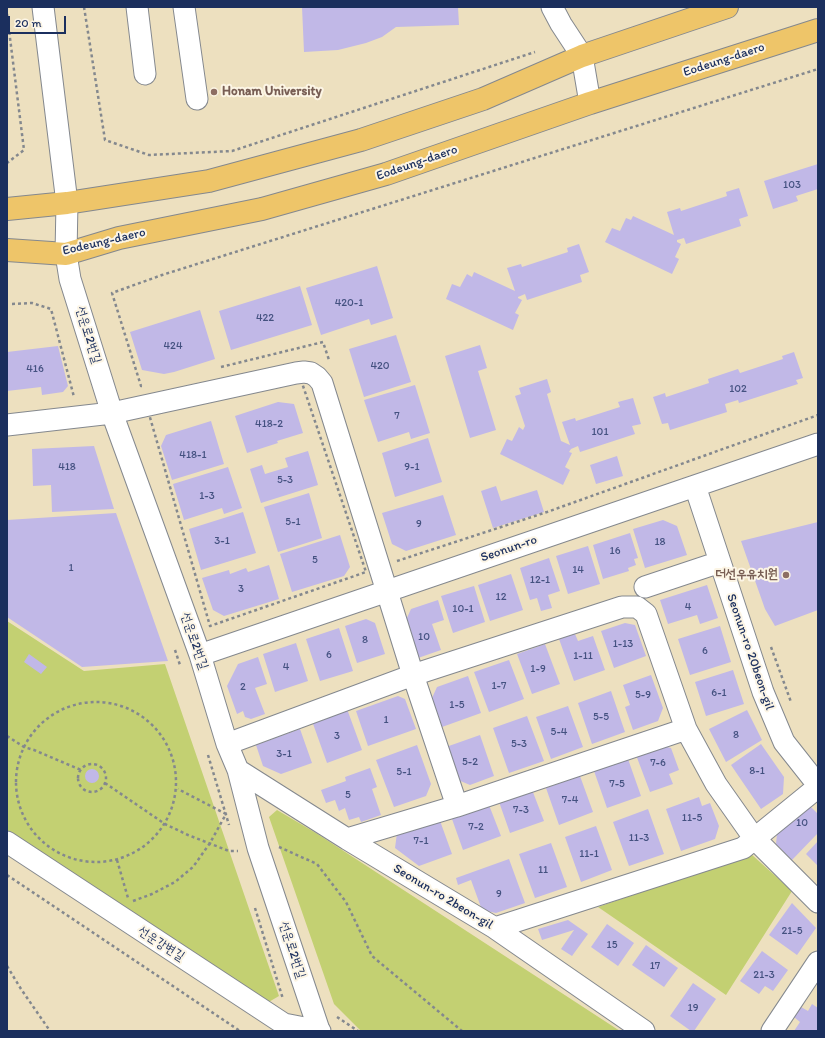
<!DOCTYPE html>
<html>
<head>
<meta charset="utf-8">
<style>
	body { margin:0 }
	#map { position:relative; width:825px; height:1038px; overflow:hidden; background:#ede0bf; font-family:Itim,sans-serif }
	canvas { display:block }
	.frame { position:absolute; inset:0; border:8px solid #1b2f5e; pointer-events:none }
	.scale { position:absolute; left:8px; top:16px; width:58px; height:18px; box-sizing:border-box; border:2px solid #1b2f5e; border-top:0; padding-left:5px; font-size:12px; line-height:14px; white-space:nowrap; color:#1b2f5e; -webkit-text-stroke:3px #fcf5e5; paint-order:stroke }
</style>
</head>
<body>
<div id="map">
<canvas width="825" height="1038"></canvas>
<div class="frame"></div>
<div class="scale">20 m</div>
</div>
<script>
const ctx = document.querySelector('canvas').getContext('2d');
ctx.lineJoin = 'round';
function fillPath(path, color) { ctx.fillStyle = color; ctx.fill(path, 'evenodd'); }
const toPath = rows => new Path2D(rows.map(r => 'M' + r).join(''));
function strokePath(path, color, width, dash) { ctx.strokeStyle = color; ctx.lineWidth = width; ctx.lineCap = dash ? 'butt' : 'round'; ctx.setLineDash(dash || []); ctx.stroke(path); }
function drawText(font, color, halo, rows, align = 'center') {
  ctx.font = font + ' Itim,"Poor Story",sans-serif'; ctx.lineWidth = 4; ctx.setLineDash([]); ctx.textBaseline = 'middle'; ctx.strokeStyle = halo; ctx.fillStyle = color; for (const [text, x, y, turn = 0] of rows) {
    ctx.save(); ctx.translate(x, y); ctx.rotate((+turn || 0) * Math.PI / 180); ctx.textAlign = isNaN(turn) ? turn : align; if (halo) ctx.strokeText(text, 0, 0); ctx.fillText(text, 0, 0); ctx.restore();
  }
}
const green = toPath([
	[7,621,84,671,165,664,279,996,267,1003,7,831],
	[277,810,316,833,620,1031,361,1031,334,1004,269,817],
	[751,854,792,891,726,995,598,907]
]);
const building = toPath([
	[302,7,458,7,459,25,396,27,382,37,366,43,338,50,304,52],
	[818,164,818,189,796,196,798,201,773,209,764,181],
	[739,188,748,216,739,219,741,226,686,244,684,238,677,240,677,242,681,244,675,257,679,259,672,274,605,242,612,228,620,231,626,218,631,220,633,216,674,235,667,212,680,208,681,211,727,196,726,192],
	[579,244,589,272,580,275,582,282,527,300,525,294,518,297,518,298,522,300,515,313,519,315,513,330,446,299,452,284,460,287,467,274,472,277,474,272,515,291,507,268,521,264,522,267,568,252,567,248],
	[377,266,393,318,371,325,369,319,321,335,306,288],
	[300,286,312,325,231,350,219,311],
	[200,310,215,359,174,372,164,374,142,370,130,332],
	[396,335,411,382,364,397,349,349],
	[480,345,487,368,478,371,496,430,470,438,445,356],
	[58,346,68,386,63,392,42,395,41,387,7,391,7,352],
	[794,352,803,378,796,380,798,384,739,403,738,400,725,404,727,412,670,430,668,423,662,424,653,397,665,393,666,397,709,383,708,379,738,369,740,373,783,359,782,356],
	[547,379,551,392,547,394,561,441,570,445,562,422,575,418,576,421,620,407,618,402,633,398,641,424,632,426,635,434,580,452,578,446,571,449,569,452,572,453,565,467,570,470,563,485,500,454,507,439,512,441,519,427,523,430,525,426,515,396,521,394,519,388],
	[415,385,430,433,411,439,409,432,378,442,364,400],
	[278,402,294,404,303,433,277,441,278,443,247,453,235,416],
	[211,421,224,464,172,480,161,446,166,435],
	[428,438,442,482,395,497,382,453],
	[94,446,114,509,52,512,51,485,33,486,32,449],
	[308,451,318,485,261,503,250,469,262,465,265,474,288,467,285,458],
	[617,456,623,476,596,484,590,465],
	[228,467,242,508,224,514,222,508,184,520,173,484],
	[496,486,501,501,537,490,544,512,493,528,481,491],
	[309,493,322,538,278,552,264,507],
	[443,495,456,535,406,551,392,544,382,513],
	[243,512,256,553,201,570,189,529],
	[116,513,168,661,82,667,7,617,7,520],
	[663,520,677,526,687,555,645,568,633,529],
	[818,522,818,610,775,626,765,609,741,541],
	[630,533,638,558,634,559,636,565,628,568,629,571,603,579,593,545],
	[340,535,350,567,344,576,292,592,280,554],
	[588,546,600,584,568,594,556,556],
	[549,558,560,591,548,595,552,608,541,611,537,598,530,600,520,568],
	[269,565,279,599,224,616,213,610,202,578,229,570,230,574,246,568,248,572],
	[511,574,523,610,490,621,478,585],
	[707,585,718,618,700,624,697,615,668,624,660,600],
	[474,586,485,622,453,633,441,596],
	[438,600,444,620,432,624,441,650,418,658,406,620,411,609],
	[366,619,375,623,385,654,357,663,345,626],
	[625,623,635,625,646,656,614,668,601,631],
	[720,626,731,662,690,675,678,639],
	[339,628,353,671,320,681,306,639],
	[575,634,578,641,593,636,605,670,574,681,559,639],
	[296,643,308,681,275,692,263,654],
	[545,644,560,684,532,694,517,654],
	[29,654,47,667,41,674,24,662],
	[258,657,267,684,255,688,265,714,251,719,245,717,243,711,237,714,227,686,238,664],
	[509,660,524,699,489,712,474,672],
	[733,670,744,704,706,716,695,682],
	[651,675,663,708,658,721,633,730,625,707,630,705,623,685],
	[468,676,481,713,442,727,432,698,437,687],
	[611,691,625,732,592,744,578,703],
	[398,696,405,699,416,729,368,746,356,711],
	[568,706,583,747,551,759,536,717],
	[347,709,362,750,327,763,312,721],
	[747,710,762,740,726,762,709,729],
	[527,716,544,761,509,773,493,728],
	[300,729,312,763,281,774,263,766,256,745],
	[480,735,494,776,470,785,458,780,446,747],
	[761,744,784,777,783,794,761,809,731,765],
	[417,745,431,784,426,796,394,807,376,760],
	[663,746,671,748,679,770,669,774,673,784,650,792,636,755],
	[628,759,641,796,607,808,594,771],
	[370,768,377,787,372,789,381,815,361,822,359,817,349,820,345,808,339,811,335,800,326,803,321,790,346,781,345,777],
	'85 776a7 7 0 1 1 14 0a7 7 0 1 1-14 0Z',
	[580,776,593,812,559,825,546,788],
	[531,787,544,821,510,833,498,799],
	[699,797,702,806,710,803,719,826,715,839,681,851,666,809],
	[807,803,818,814,818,833,792,860,776,844,777,834],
	[489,805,501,836,463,850,452,819],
	[648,809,664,854,629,866,613,822],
	[439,818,452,854,419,866,395,848,397,833],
	[596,826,612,870,581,882,565,837],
	[818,841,818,866,806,854],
	[551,843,567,887,535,898,519,854],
	[509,859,525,903,496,913,482,910,471,880,458,885,456,878],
	[792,903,816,928,797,955,769,935],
	[568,920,588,934,572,956,561,949,574,930,542,940,538,929],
	[607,924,634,943,618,966,591,947],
	[646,945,678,968,664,987,632,965],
	[762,951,788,970,773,991,765,986,759,994,740,981],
	[693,983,716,999,694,1031,691,1031,670,1016],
	[812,1004,818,1008,818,1031,794,1031,800,1022,794,1017,801,1007,808,1011]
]);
const path = toPath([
	[84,7,105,140,149,155,232,151,535,52],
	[7,14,24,150,7,163],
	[12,304,32,303,51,309,74,397],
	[221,367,323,342,329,360],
	[301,380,366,572,210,626,149,414,301,380],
	[142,386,141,386,112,293,162,275,818,69],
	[397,561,547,512,818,415],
	[771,647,791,702],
	[175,650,180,665],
	'16 782a80 80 0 1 1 160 0a80 80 0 1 1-160 0Z',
	[7,736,24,747,34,750,81,770],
	[208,755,229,825],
	'78 778a14 14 0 1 1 28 0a14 14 0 1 1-28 0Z',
	[105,783,165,824,188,835,229,851,238,851],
	[279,847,317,864,346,902,372,956,462,1031],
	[117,860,128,898],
	[7,875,240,1031],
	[133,901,152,894,175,882,193,867,210,843,226,814,178,789],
	[255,908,283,999],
	[7,966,21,989,50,1031],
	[337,1017,358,1031]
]);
const minor = toPath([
	[43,7,67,203,66,254,70,279,112,413,200,655,227,744,238,770,258,848,319,1030],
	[137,7,145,74],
	[184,7,197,99],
	[552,7,561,24,582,56,590,103],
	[7,425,112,413,296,373,304,372,311,373,317,377,322,383,413,675,457,806],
	[695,486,763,692,784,742,818,785],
	[645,587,720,562],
	[200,655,818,444],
	[227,744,413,675,622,607,637,607,646,614,686,729,716,784,754,838,818,902],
	[238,770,347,839,495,928,644,1031],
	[347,839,457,806,686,729],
	[7,842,284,1024,320,1031],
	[495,928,743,848,818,787],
	[772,1031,818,962]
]);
const major = toPath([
	[7,209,67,203,209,181,361,140,483,99,582,56,727,7],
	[7,250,66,254,119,238,262,209,386,174,590,103,818,30]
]);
const markers = [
	[214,92,4,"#8d6e63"],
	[786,575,4,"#8d6e63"]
];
const numberNames = [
	["103",792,185],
	["420-1",349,303],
	["422",265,318],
	["424",173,346],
	["420",380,366],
	["416",35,369],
	["102",738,389],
	["7",397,416],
	["418-2",269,424],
	["101",600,432],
	["418-1",193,455],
	["418",67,467],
	["9-1",412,467],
	["5-3",285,480],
	["1-3",207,496],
	["5-1",293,522],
	["9",419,524],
	["3-1",222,541],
	["18",660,542],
	["16",615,551],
	["5",315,560],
	["1",71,568],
	["14",578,570],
	["12-1",540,580],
	["3",241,589],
	["12",501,597],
	["4",688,607],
	["10-1",463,609],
	["10",424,637],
	["8",365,640],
	["1-13",623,644],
	["6",705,651],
	["6",329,655],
	["1-11",583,656],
	["4",286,667],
	["1-9",538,669],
	["1-7",499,686],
	["2",243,687],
	["6-1",719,693],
	["5-9",643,695],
	["1-5",457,705],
	["5-5",601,717],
	["1",386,720],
	["5-4",559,732],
	["8",736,735],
	["3",337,736],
	["5-3",519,744],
	["3-1",284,754],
	["5-2",470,762],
	["7-6",658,763],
	["8-1",757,771],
	["5-1",404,772],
	["7-5",617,784],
	["5",348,795],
	["7-4",570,800],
	["7-3",521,810],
	["11-5",692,818],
	["10",802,823],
	["7-2",476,827],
	["11-3",639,838],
	["7-1",421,841],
	["11-1",589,854],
	["11",543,870],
	["9",499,894],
	["21-5",792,931],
	["15",612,945],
	["17",655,966],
	["21-3",764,975],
	["19",693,1008]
];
const streetNames = [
	["Eodeung-daero",724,60,-18],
	["Eodeung-daero",417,163,-19],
	["Eodeung-daero",104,242,-13],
	["선운로2번길",88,335,73],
	["Seonun-ro",509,549,-19],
	["선운로2번길",194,641,71],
	["Seonun-ro 20beon-gil",750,652,71],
	["Seonun-ro 2beon-gil",443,897,31],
	["선운강변길",161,944,33],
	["선운로2번길",292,950,72]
];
const educationNames = [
	["Honam University",222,92],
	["더선우유치원",778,575,"right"]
];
fillPath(green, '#c3d072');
fillPath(building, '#c1b8e7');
strokePath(minor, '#84888e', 23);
strokePath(major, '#84888e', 24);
strokePath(path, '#84888e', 2.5, [3, 3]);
strokePath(minor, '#fff', 21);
strokePath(major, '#eec569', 22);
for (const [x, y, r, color] of markers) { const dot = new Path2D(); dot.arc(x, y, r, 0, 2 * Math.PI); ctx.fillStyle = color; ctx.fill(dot); strokePath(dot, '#fcf5e5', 1.5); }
drawText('11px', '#445180', null, numberNames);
drawText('13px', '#1b2f5e', '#fcf5e5', streetNames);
drawText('bold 13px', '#785e54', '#fcf5e5', educationNames, 'left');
</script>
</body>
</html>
